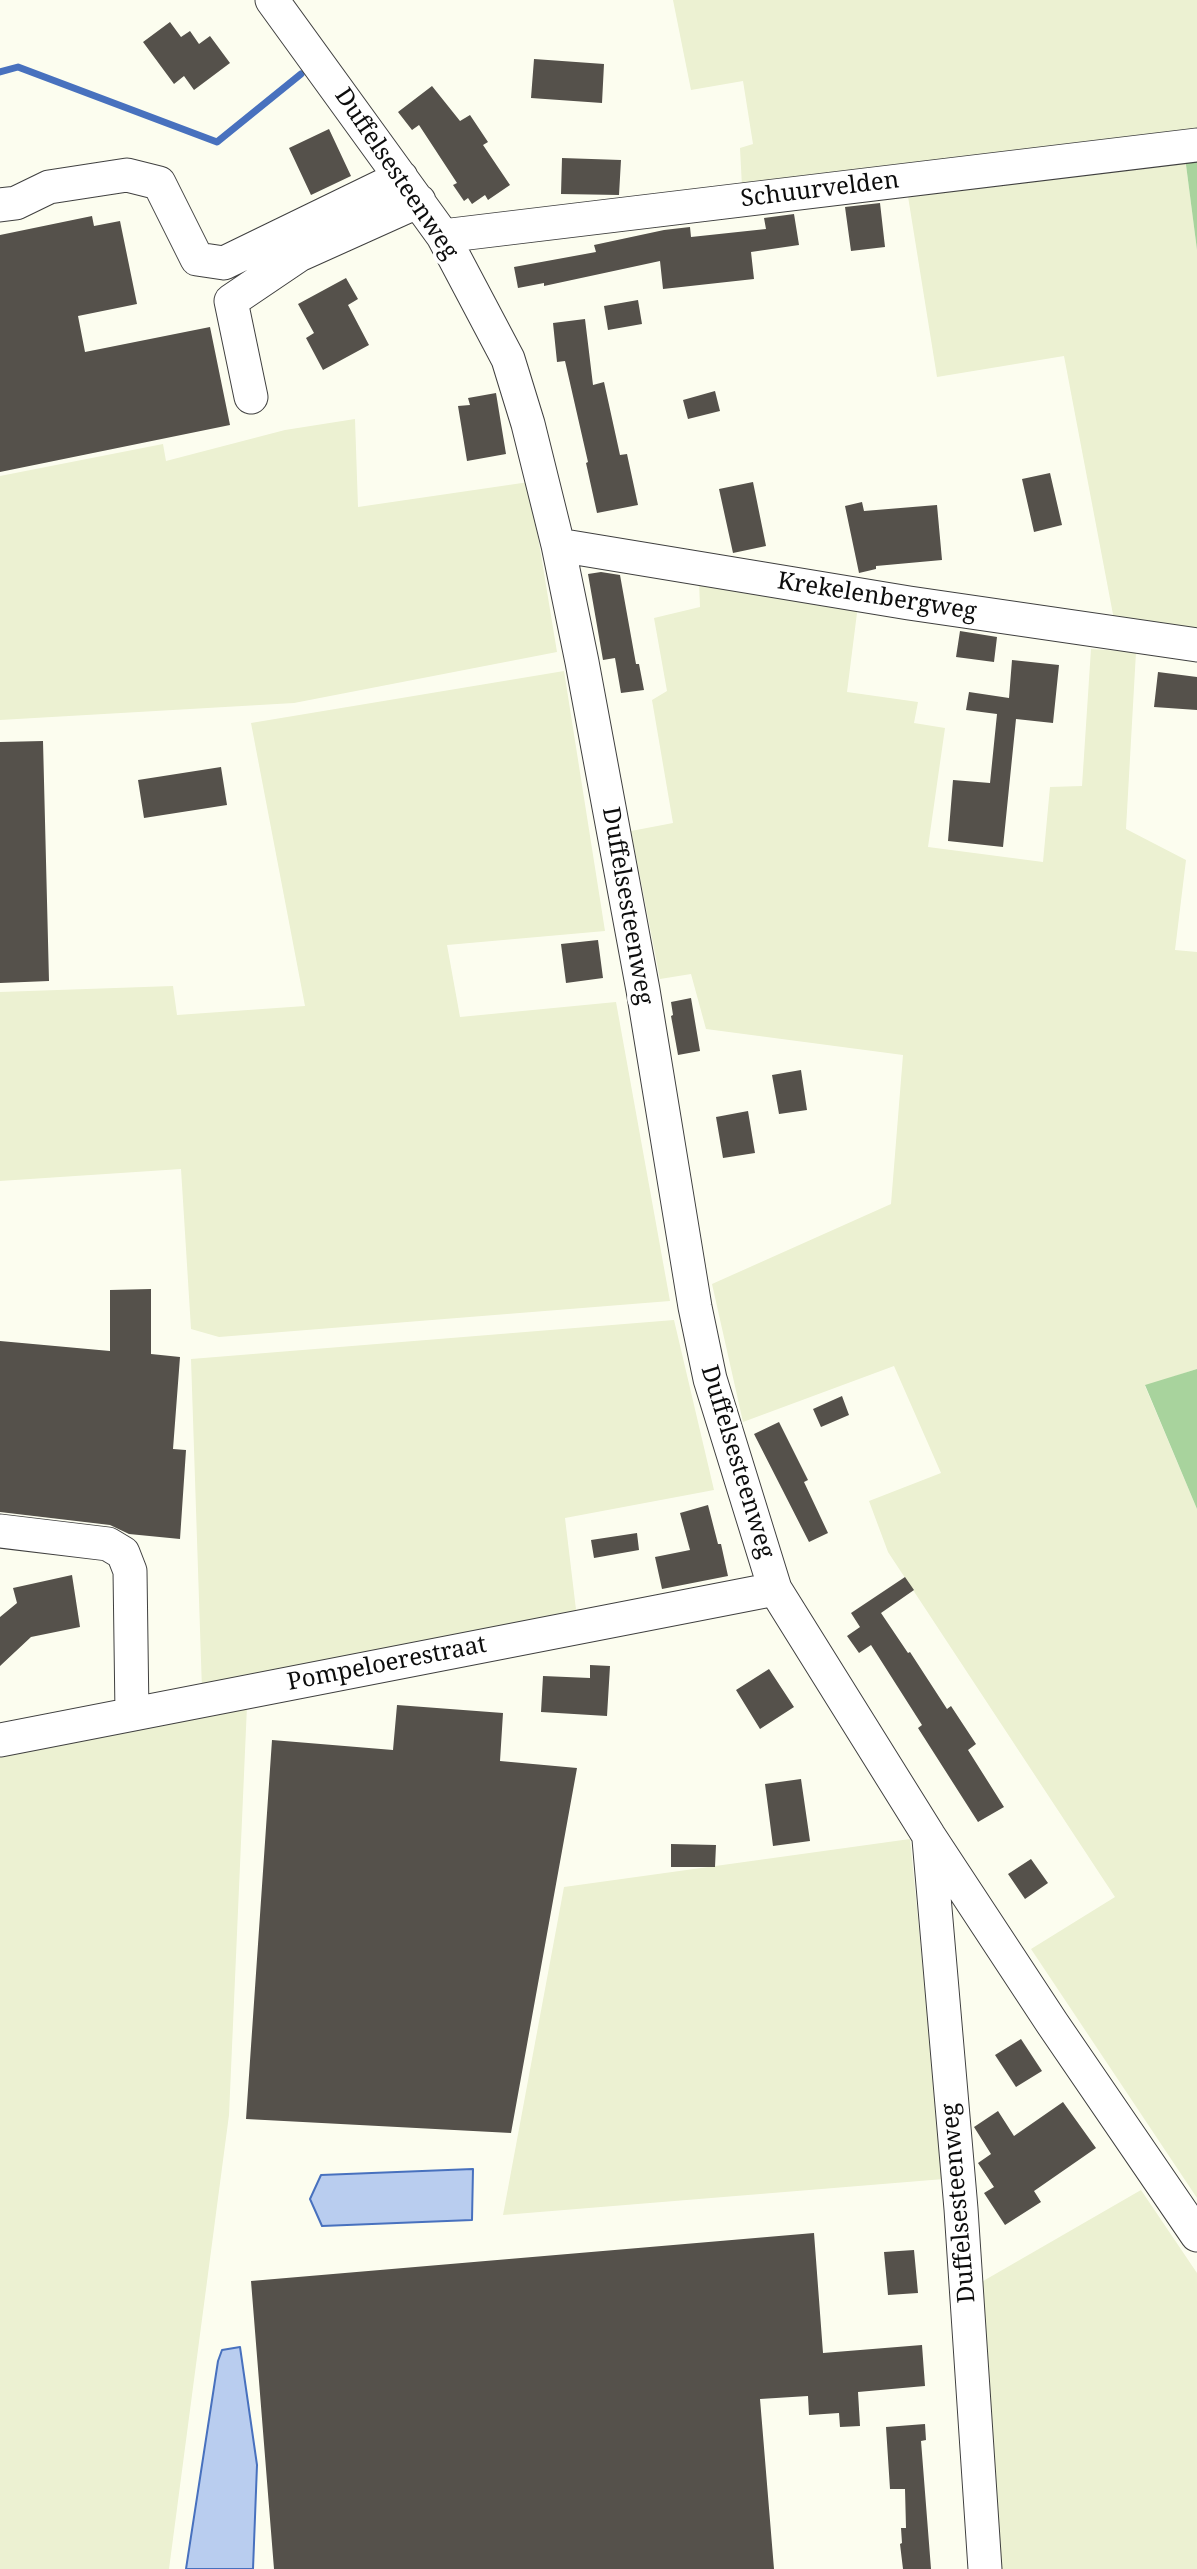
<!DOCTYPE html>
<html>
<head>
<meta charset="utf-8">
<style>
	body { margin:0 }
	canvas { display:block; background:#fcfdef }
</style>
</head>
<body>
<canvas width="1197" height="2569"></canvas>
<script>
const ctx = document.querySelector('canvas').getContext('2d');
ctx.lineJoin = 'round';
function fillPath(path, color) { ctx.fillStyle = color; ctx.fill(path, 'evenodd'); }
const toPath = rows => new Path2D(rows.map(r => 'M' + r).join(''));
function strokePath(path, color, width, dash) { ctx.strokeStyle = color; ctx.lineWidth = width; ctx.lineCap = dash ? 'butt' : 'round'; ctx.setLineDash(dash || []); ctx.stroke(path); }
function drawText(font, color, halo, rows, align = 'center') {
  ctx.font = font + ' "Noto Serif",serif'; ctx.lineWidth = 7; ctx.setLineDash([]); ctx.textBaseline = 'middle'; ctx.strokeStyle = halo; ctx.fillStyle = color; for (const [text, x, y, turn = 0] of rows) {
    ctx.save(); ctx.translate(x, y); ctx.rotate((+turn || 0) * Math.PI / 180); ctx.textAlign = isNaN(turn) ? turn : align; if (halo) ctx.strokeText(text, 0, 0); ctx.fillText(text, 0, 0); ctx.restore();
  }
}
const farmland = toPath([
	[673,0,1197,0,1197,137,742,187,740,148,753,144,743,81,691,90],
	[1185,157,1197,250,1197,633,1115,625,1064,356,937,377,906,184],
	[355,419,358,507,529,482,557,652,294,703,0,720,0,476,163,444,166,461,285,430],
	[699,581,858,605,847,692,918,702,914,723,945,728,928,847,1043,862,1050,787,1082,786,1091,649,1136,652,1126,829,1186,860,1175,950,1197,952,1197,1369,1145,1386,1197,1509,1197,2198,1031,1949,1115,1897,888,1552,869,1501,941,1473,894,1366,743,1422,712,1284,891,1204,903,1055,706,1029,691,974,660,979,631,831,673,823,652,700,667,691,654,618,700,607],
	[564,671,605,931,447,945,460,1017,616,1002,670,1301,219,1337,191,1329,181,1169,0,1181,0,992,173,986,177,1015,305,1006,251,723],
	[674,1320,714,1490,565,1518,577,1618,202,1690,191,1359],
	[247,1706,229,2115,169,2569,0,2569,0,1753],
	[910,1839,944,2179,503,2215,564,1887],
	[1141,2190,1197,2273,1197,2569,999,2569,978,2284]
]);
const forest = toPath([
	[1197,155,1197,250,1185,157],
	[1197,1369,1197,1509,1145,1385]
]);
const water = toPath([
	[473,2169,472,2220,322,2226,310,2199,321,2175,473,2169],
	[240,2347,257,2465,253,2569,186,2569,218,2361,222,2350,240,2347]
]);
const stream = toPath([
	[0,72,18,67,217,142,301,74]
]);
const building = toPath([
	[170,22,181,37,190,31,199,44,210,36,230,63,194,90,184,76,174,84,143,42],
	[534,59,604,64,602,103,531,98],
	[432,86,460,121,470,115,488,142,483,145,510,185,488,200,485,195,472,204,468,198,464,201,453,185,457,183,419,125,412,130,398,112],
	[329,129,351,176,311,195,289,148],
	[562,158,621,160,619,195,561,194],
	[880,203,885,247,851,251,845,207],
	[794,214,799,245,751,252,754,279,663,289,660,261,544,286,544,283,518,288,514,267,596,252,594,245,664,230,690,227,691,237,766,229,764,218],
	[92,216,94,226,120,221,137,304,78,316,85,352,210,327,230,425,0,472,0,235],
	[346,278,358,299,348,305,369,345,323,370,306,338,314,333,298,304],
	[638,300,642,324,608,330,604,306],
	[585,319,593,385,604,382,620,455,627,454,638,505,597,513,586,463,588,462,565,361,557,362,553,323],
	[715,391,720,411,688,419,683,400],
	[496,393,506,454,467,461,458,406,470,405,468,398],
	[1050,473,1062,525,1034,532,1022,479],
	[753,482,766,546,733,553,719,489],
	[862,502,864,511,937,505,942,560,876,566,876,569,859,573,845,506],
	[601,572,620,575,636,664,639,664,644,690,621,693,615,658,603,660,588,574],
	[960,631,997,637,994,662,956,657],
	[1012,660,1059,665,1053,723,1016,719,1003,847,948,841,953,780,990,783,997,714,966,710,969,692,1009,698],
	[1158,672,1197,677,1197,710,1154,707],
	[43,741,49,981,0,983,0,742],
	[221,767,227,805,144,818,138,780],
	[598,940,603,978,566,983,561,944],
	[691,998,700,1051,678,1055,671,1016,673,1015,671,1002],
	[801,1070,807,1110,779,1114,772,1075],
	[748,1111,755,1153,723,1158,716,1117],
	[151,1289,151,1354,180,1357,173,1449,186,1450,180,1539,129,1534,110,1525,0,1512,0,1341,110,1351,110,1290],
	[842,1396,849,1415,821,1427,813,1409],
	[779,1422,808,1480,804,1482,828,1533,809,1542,754,1434],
	[708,1505,718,1544,721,1544,728,1576,662,1589,655,1557,690,1550,680,1513],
	[637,1533,639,1550,594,1558,591,1540],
	[72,1575,80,1627,31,1637,0,1666,0,1617,17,1603,13,1588],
	[905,1577,914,1590,881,1613,908,1653,910,1652,947,1709,951,1706,976,1744,968,1750,1004,1807,978,1822,918,1728,922,1725,871,1645,859,1653,847,1636,860,1627,851,1613],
	[590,1665,610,1666,607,1716,541,1712,543,1676,590,1678],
	[769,1669,794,1707,760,1729,736,1690],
	[397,1705,503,1713,500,1761,577,1768,511,2133,246,2119,272,1740,393,1750],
	[801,1779,810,1841,773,1846,765,1784],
	[671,1844,716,1845,715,1867,671,1867],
	[1031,1859,1048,1883,1025,1899,1008,1874],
	[1021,2039,1042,2071,1016,2087,995,2055],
	[1063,2102,1096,2148,1034,2191,1041,2202,1005,2225,984,2193,994,2187,978,2163,991,2154,974,2127,998,2111,1014,2136],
	[814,2233,823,2353,922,2345,925,2386,858,2392,860,2426,840,2427,839,2413,809,2415,808,2396,760,2399,774,2569,274,2569,251,2281],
	[914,2250,918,2293,888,2295,884,2252],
	[925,2424,926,2440,921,2441,931,2569,903,2569,900,2544,902,2543,901,2528,906,2528,905,2489,890,2489,886,2427]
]);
const minor = toPath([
	[272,0,443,236,508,359,528,424,558,545,582,662,643,990,695,1307,710,1379,775,1589,929,1836,1052,2023,1197,2235],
	[0,205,16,203,49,187,127,175,159,183,197,259,224,263,401,177],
	[443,236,1197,145],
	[251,397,231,301,299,255,419,201],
	[558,545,909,603,1197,645],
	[0,1531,108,1544,123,1553,130,1571,132,1714],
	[0,1740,775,1589],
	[929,1839,961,2209,985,2569]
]);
const streetNames = [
	["Duffelsesteenweg",396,174,56],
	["Schuurvelden",820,190,-7],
	["Krekelenbergweg",877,597,9],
	["Duffelsesteenweg",627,906,80],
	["Duffelsesteenweg",737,1462,73],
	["Pompeloerestraat",387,1664,-11],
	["Duffelsesteenweg",959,2203,-95]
];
fillPath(farmland, '#ecf1d2');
fillPath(forest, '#a8d39d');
fillPath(water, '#b9cdef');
strokePath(water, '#4871be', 2);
strokePath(stream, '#4871be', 7);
fillPath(building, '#55514b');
strokePath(minor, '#404040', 35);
strokePath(minor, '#fff', 33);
drawText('24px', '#0d0d0d', '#fff', streetNames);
</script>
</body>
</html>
